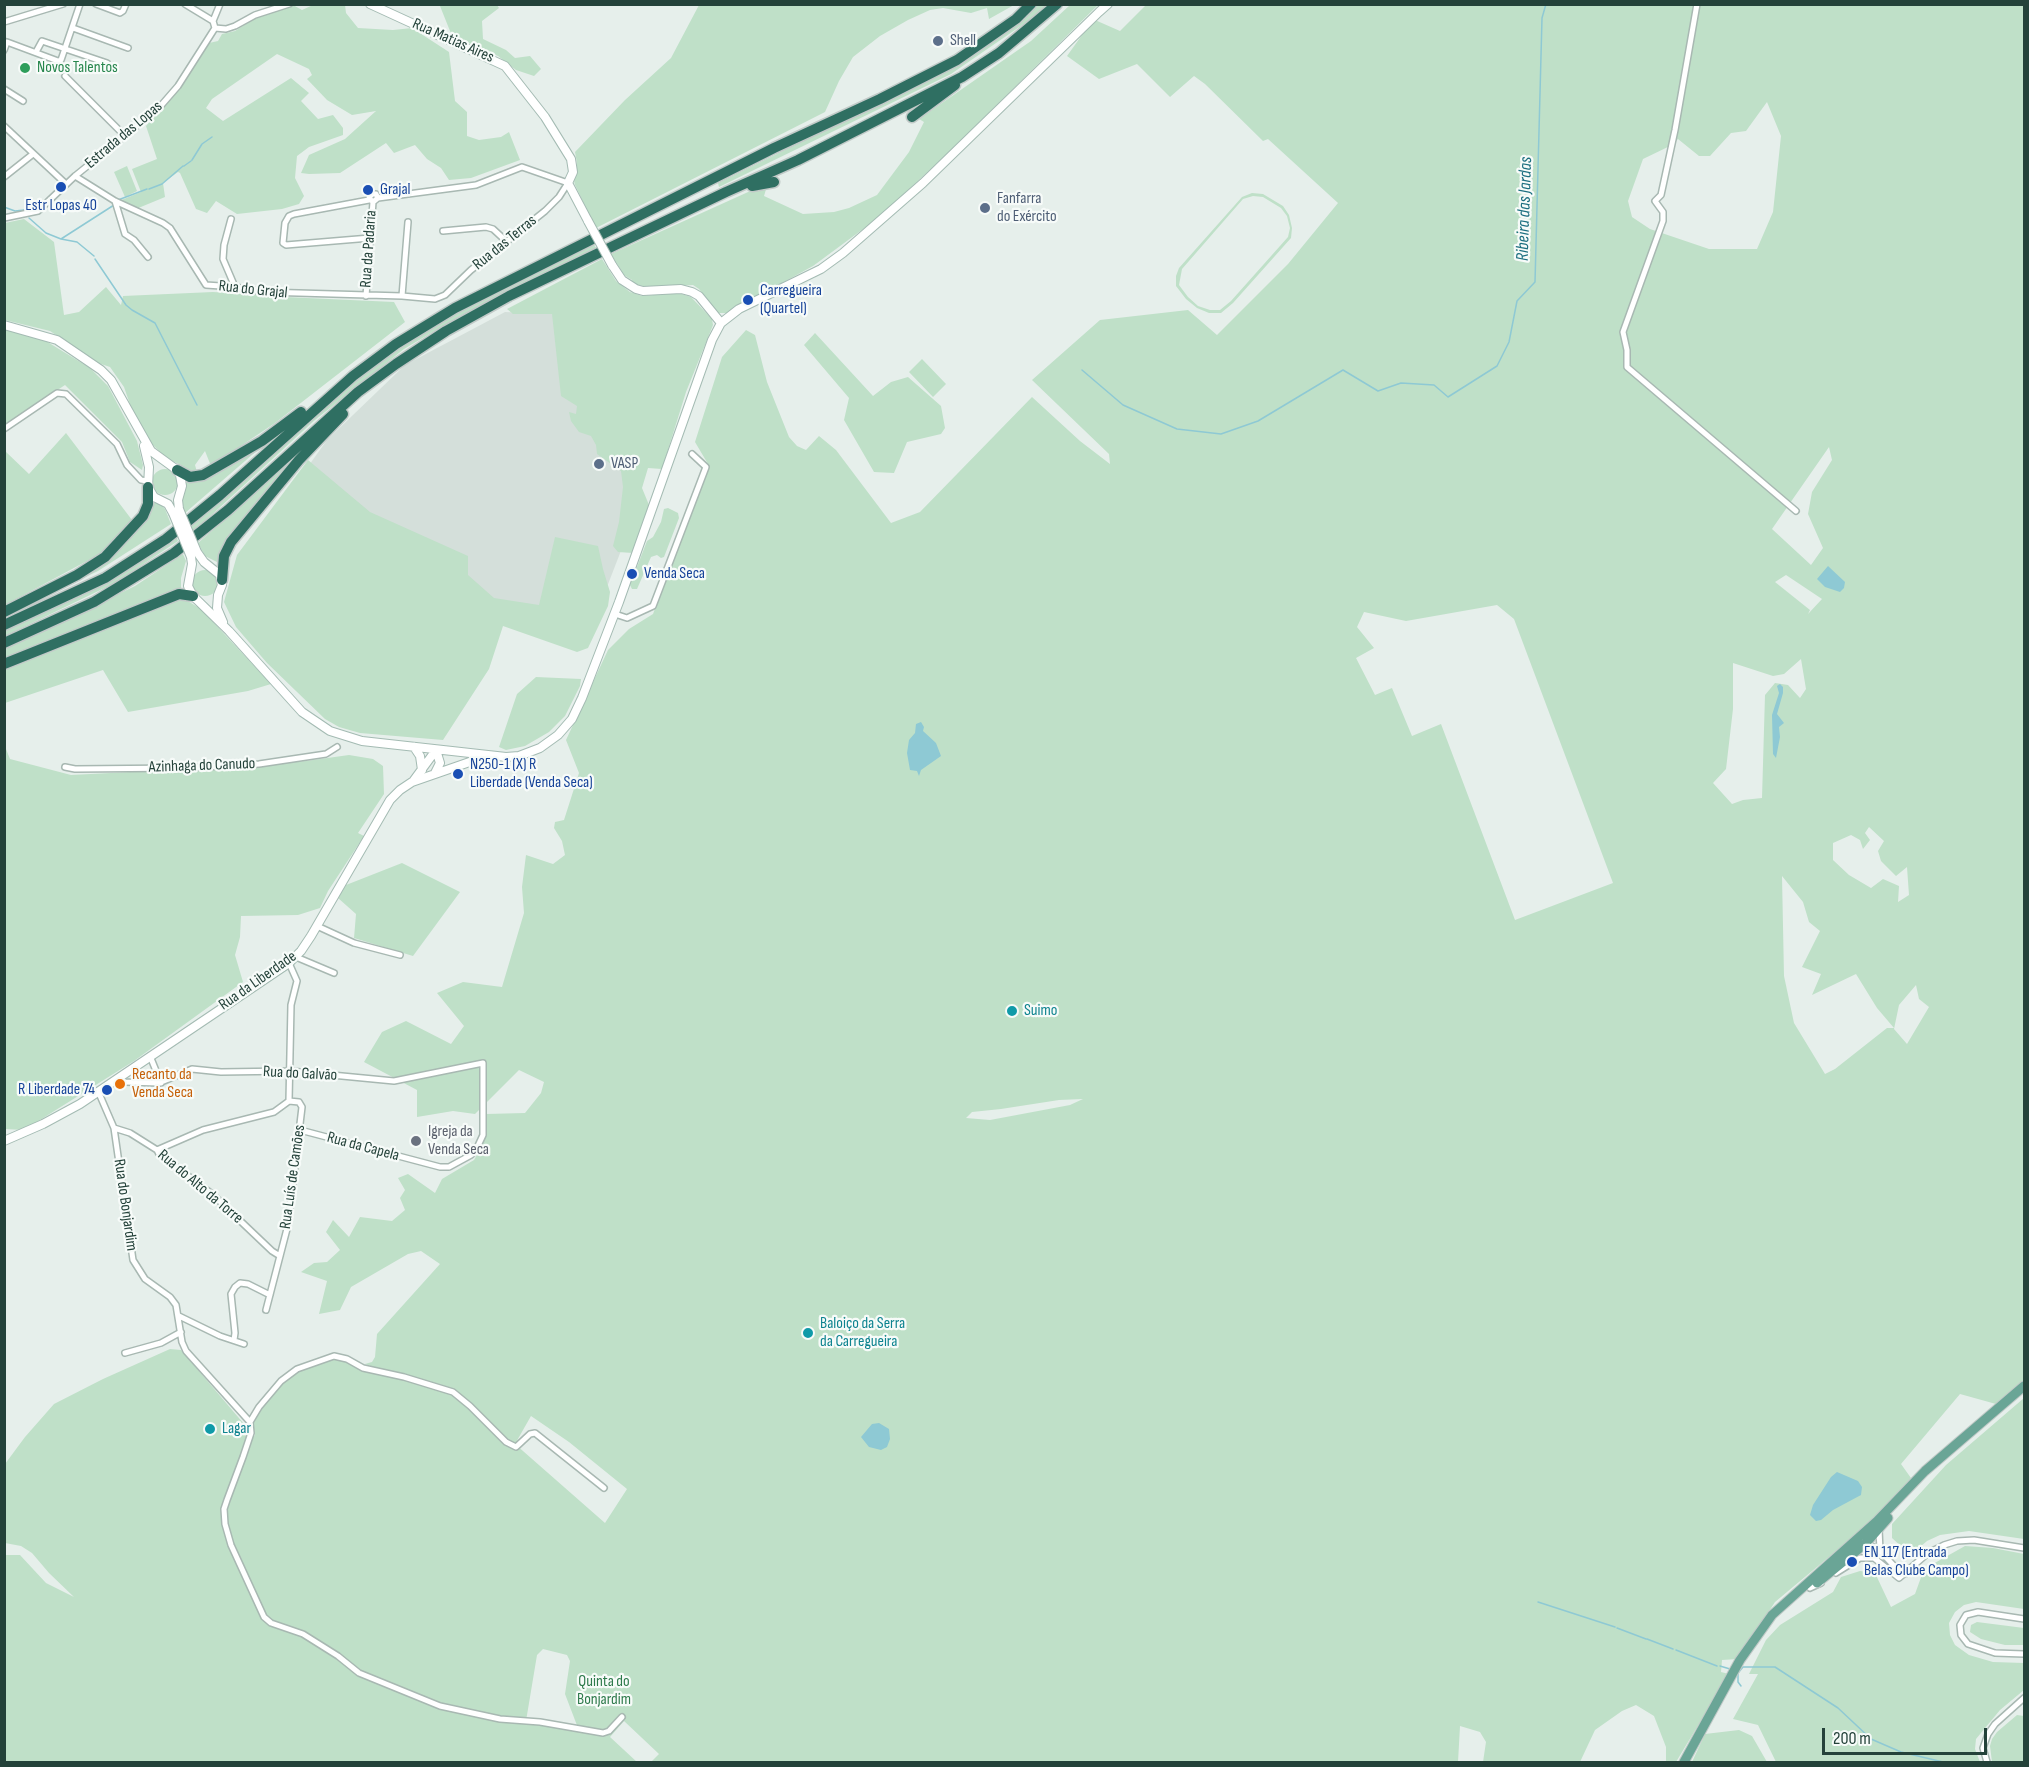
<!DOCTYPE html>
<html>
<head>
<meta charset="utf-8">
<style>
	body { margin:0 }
	#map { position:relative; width:2029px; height:1767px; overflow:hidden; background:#e6efeb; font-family:"Sofia Sans Condensed",sans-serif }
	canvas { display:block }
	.frame { position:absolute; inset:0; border:6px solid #24423a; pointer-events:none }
	.scale { position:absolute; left:1822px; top:1728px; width:165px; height:27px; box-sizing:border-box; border:3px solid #24423a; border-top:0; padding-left:8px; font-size:18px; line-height:21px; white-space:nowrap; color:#24423a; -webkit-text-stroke:4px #f7fbf9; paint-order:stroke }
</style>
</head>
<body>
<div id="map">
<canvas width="2029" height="1767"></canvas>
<div class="frame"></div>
<div class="scale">200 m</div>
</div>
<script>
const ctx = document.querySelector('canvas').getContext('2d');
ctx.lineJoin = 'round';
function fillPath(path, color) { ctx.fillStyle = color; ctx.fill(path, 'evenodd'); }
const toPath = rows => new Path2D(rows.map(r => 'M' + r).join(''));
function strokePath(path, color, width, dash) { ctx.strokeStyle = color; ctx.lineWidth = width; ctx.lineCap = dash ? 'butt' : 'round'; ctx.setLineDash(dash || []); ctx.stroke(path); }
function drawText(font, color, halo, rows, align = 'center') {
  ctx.font = font + ' "Sofia Sans Condensed",sans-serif'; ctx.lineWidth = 4.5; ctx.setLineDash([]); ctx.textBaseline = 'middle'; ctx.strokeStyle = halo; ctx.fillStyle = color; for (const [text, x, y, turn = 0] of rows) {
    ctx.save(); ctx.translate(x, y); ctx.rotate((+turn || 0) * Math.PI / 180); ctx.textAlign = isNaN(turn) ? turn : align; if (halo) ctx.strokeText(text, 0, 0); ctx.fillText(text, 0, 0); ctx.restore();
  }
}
const built = toPath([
	[505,312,552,314,625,430,629,530,605,592,548,628,424,586,302,475,327,440,405,365]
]);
const green = toPath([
	[1147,4,2024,5,2024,1380,1996,1404,1960,1394,1901,1464,1911,1478,1898,1493,1860,1531,1775,1602,1738,1659,1722,1660,1721,1672,1729,1674,1676,1762,1666,1762,1666,1747,1654,1716,1636,1705,1622,1711,1595,1730,1580,1762,1483,1762,1486,1742,1480,1732,1460,1726,1458,1762,651,1762,659,1754,624,1721,610,1737,637,1762,5,1762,5,1555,20,1555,46,1583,74,1597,49,1573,32,1553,21,1546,5,1543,5,1464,25,1437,54,1404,103,1379,170,1349,181,1350,244,1424,246,1436,252,1439,255,1435,251,1424,260,1407,295,1372,335,1358,355,1365,361,1370,393,1374,365,1364,372,1362,375,1357,377,1334,440,1264,421,1251,408,1254,351,1287,340,1310,319,1314,327,1281,301,1272,314,1263,327,1262,340,1250,326,1232,333,1220,349,1237,360,1217,392,1221,405,1210,400,1198,405,1190,398,1178,408,1174,435,1193,442,1179,474,1160,483,1145,486,1114,525,1113,541,1093,544,1082,519,1070,475,1114,453,1111,417,1117,417,1090,364,1062,382,1032,406,1021,451,1044,464,1026,437,993,463,982,502,987,524,913,522,887,526,855,553,864,565,855,562,841,554,828,555,822,564,820,579,773,566,740,608,650,629,629,653,614,708,464,695,442,722,357,746,330,755,335,767,382,789,437,797,446,806,450,819,436,836,450,891,523,920,512,1032,397,1080,441,1110,464,1109,454,1032,380,1100,320,1188,310,1217,335,1288,264,1338,203,1268,139,1263,141,1205,84,1194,76,1170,97,1137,64,1099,79,1067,56,1087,28,1095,20,1120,31],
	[1767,102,1781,136,1773,212,1757,249,1709,249,1650,229,1632,217,1628,201,1643,159,1672,145,1678,139,1699,156,1710,156,1731,133,1746,131],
	[1829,447,1832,460,1812,492,1808,514,1823,548,1811,565,1772,529],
	[1786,575,1822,599,1808,614,1810,610,1775,582],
	[1497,605,1514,619,1613,883,1515,920,1441,724,1412,736,1392,688,1375,695,1356,658,1374,648,1357,627,1364,612,1406,621],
	[1801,659,1806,689,1800,698,1788,685,1775,683,1765,695,1762,798,1743,800,1732,804,1713,783,1726,769,1733,709,1733,663,1773,676,1784,674],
	[1869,827,1884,841,1878,851,1881,861,1896,876,1907,867,1909,895,1898,902,1899,886,1883,879,1871,888,1849,875,1833,860,1833,843,1851,835,1860,840,1863,849,1870,840,1865,833],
	[1782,876,1803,902,1809,922,1820,931,1802,967,1821,974,1812,995,1856,974,1877,1008,1894,1028,1887,1028,1835,1069,1825,1074,1794,1023,1784,976],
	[1916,985,1919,999,1929,1007,1907,1044,1894,1029,1899,1005],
	[1083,1099,1070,1105,990,1120,966,1118,972,1112,1001,1109,1059,1100],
	[531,1416,569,1442,627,1489,605,1523,515,1444],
	[543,1649,567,1655,570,1661,565,1694,578,1728,526,1721,537,1655],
	[293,5,302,10,313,5,345,5,346,13,358,28,393,30,412,28,449,52,455,101,467,112,467,136,479,140,501,137,509,132,520,160,471,178,449,180,441,168,427,159,415,145,394,153,386,143,340,173,309,174,301,173,309,155,345,139,376,111,352,115,327,100,307,79,312,75,309,69,277,54,212,99,206,108,223,121,291,78,309,93,301,101,318,119,333,115,343,128,343,135,309,147,297,156,295,178,304,196,299,204,282,209,237,214,216,201,207,213,196,209,180,173,178,172,163,183,165,197,136,209,119,201,141,192,132,169,157,159,146,126,184,83,209,43,218,41,222,34,235,31,254,19],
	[431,5,497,5,499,8,482,21,483,39,506,50,515,58,530,56,541,69,534,76,516,70,498,56,452,36,440,6],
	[699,5,1014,5,989,19,987,8,971,13,943,8,930,10,908,20,880,36,853,57,839,81,825,112,596,228,575,185,573,177,577,163,575,152,625,100,671,58],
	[1038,5,1046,5,1028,21,951,74,719,187,718,183,947,70,1022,18],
	[1070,5,1098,5,950,151,878,218,813,266,727,313,718,313,699,289,693,285,654,287,633,285,632,280,624,275,611,254,757,188,767,186,764,196,803,214,834,212,849,208,877,195,909,152,924,122,919,119,1031,41],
	[127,166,137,191,125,197,114,172],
	[1252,193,1263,194,1283,206,1289,215,1292,228,1291,238,1233,303,1221,313,1209,313,1197,308,1186,299,1176,286,1176,276,1179,268,1242,197],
	[1253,196,1263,197,1281,208,1287,216,1290,228,1288,237,1231,301,1220,310,1210,310,1198,306,1188,297,1179,285,1182,269,1243,199],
	[24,219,54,242,64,315,79,312,106,287,121,305,123,296,213,292,285,297,394,302,405,322,275,423,211,466,205,451,195,465,197,472,187,471,181,465,166,458,145,437,134,416,124,387,110,367,98,363,50,331,5,320,5,223],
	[593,242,596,248,460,316,404,349,315,420,193,532,191,526,228,495,325,404,402,345,451,315],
	[602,259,616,281,630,292,642,296,678,293,691,297,712,319,713,325,686,392,662,469,648,468,642,488,649,505,633,553,618,552,613,546,619,522,623,487,621,471,597,454,596,445,591,436,579,432,571,421,569,412,576,414,577,406,561,396,552,314,513,314,507,309],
	[5,329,41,338,90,368,108,386,137,441,143,465,142,470,130,462,122,442,65,385,5,425],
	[815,333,873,396,891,382,908,377,941,406,945,428,941,434,907,442,894,473,874,472,844,420,849,398,804,345],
	[922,359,946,384,933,397,909,372],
	[66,433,132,520,100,554,5,605,5,451,29,474],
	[257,447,260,448,185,513,181,497,186,489,186,480],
	[298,455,219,563,205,556,198,543],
	[308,460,370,512,468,556,468,575,494,598,539,605,555,537,598,546,603,569,610,592,608,606,588,648,577,652,503,626,489,669,443,740,360,733,339,727,325,719,267,663,236,627,224,602,237,555],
	'152 482a13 13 0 1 1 26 0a13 13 0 1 1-26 0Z',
	[151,501,161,505,165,509,171,524,98,571,11,613,89,571],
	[668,508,678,513,679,518,664,557,661,558,657,555,651,557,637,589,632,589,630,585,647,541,653,537,661,522,664,509],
	[176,536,178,541,115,583,5,636,4,629],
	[183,554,186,561,181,578,181,590,5,659,4,649,135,586],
	'192 583a13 13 0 1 1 26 0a13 13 0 1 1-26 0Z',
	[181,599,186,600,201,609,271,684,248,691,128,712,103,670,5,703,5,670],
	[536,677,581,679,580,686,565,716,549,732,525,746,506,750,499,747,517,694],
	[4,744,10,759,71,775,229,767,306,761,349,755,373,759,383,766,384,794,358,833,364,836,328,891,320,908,298,915,241,916,240,937,235,955,243,982,134,1061,24,1130,5,1129,5,1125],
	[402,863,460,892,413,956,354,938,356,914,338,898,346,885],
	[2024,1398,2024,1539,1969,1531,1940,1535,1927,1541,1914,1552,1904,1549,1892,1538,1892,1524,1946,1465],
	[1965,1546,1993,1548,2024,1554,2024,1609,1976,1602,1964,1605,1955,1612,1949,1623,1950,1635,1955,1645,1969,1655,1993,1662,2024,1663,2024,1690,2000,1710,1976,1739,1975,1749,1980,1762,1776,1762,1758,1725,1733,1719,1758,1674,1749,1674,1766,1640,1780,1625,1833,1592,1841,1577,1860,1571,1875,1573,1891,1607,1915,1594,1924,1569],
	[1977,1622,2024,1628,2024,1645,2005,1645,1981,1639,1970,1632,1971,1625],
	[2017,1715,2024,1716,2024,1762,1992,1762,1990,1746,1992,1739,1997,1732],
	[1739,1730,1752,1736,1767,1762,1692,1762,1705,1734]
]);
const water = toPath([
	[1828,566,1845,582,1844,588,1840,592,1825,587,1817,579],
	[1780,684,1783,687,1783,693,1777,714,1784,723,1779,727,1780,737,1776,758,1773,754,1772,715,1779,693,1777,686],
	[921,722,924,727,923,731,936,743,941,756,921,770,919,776,917,771,910,770,907,753,909,740,915,733,916,724],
	[879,1423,889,1429,890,1439,887,1447,881,1450,869,1447,861,1437,872,1424],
	[1837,1472,1858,1481,1862,1487,1861,1495,1833,1510,1821,1520,1816,1521,1810,1515,1813,1505,1831,1477]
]);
const stream = toPath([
	[192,160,202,144,212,137],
	[184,166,191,161],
	[149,189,162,184,183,166],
	[118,200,147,189],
	[4,207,15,211,24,210],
	[29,218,46,233,61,239,114,205],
	[61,239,77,242,94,256],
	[95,259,126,305,132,310,155,323,197,405],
	[1082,370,1123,405,1177,429,1221,434,1258,421,1343,370,1378,391,1401,383,1434,385,1448,397,1497,366,1509,342,1517,301,1535,282,1542,18,1546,4],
	[1538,1602,1615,1627],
	[1617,1628,1646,1639],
	[1647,1639,1673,1649],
	[1676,1650,1717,1666],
	[1720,1666,1730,1669],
	[1741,1686,1738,1682,1738,1673,1743,1667,1775,1667,1838,1708,1871,1739,1901,1752,1943,1762]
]);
const street = toPath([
	[96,4,120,13,123,11,126,4],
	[185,4,213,21],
	[1697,4,1675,130,1661,195,1655,201,1663,212,1663,221,1623,332,1627,350,1627,367,1796,511],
	[4,22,63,4],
	[73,28,128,48],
	[215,28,226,29,235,26,255,15,289,4],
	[4,50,7,42,58,61,61,60,80,4],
	[36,52,42,41,107,63],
	[65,76,125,136],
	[4,89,23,101],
	[4,126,66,184],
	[75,176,115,201,163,223,170,228,206,285,235,287,264,292,402,296,435,299,445,295,471,270,545,211,559,197,568,183,522,167,476,185,378,198,373,202,369,198,372,194,376,194,378,198],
	[4,177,33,154],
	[369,200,294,214,289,216,285,223,283,243,286,245,370,238],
	[115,201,125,234,134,240,148,257],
	[4,218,38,211,75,176,158,109,178,86,215,28,213,21,220,4],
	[231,219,224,245,223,259,235,287],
	[443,231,486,227,493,229,506,241],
	[366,296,373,202],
	[402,296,408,222],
	[4,429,57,393,66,394,117,444,127,465,141,480,147,481],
	[615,614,627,618,653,606,706,467,692,454],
	[65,767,75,769,184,768,259,764,326,754,337,747],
	[317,926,354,943,400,955],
	[296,957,334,973],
	[150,1056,161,1083],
	[119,1078,125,1082,159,1083,192,1069,221,1072,290,1071,394,1081,483,1063,483,1135,476,1150,471,1155,449,1167,440,1167,300,1130],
	[98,1091,114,1128,133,1260,145,1279,170,1297,176,1305,182,1342,186,1351,250,1422],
	[114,1128,130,1133,157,1150,159,1154,212,1194,272,1251,280,1256],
	[157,1150,203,1130,274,1112,289,1101],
	[266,1310,288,1225,302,1107,299,1102,289,1101,291,1005,297,981,289,963],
	[179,1316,220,1336,244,1344],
	[234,1340,235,1333,231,1294,235,1287,240,1283,248,1284,270,1295],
	[125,1353,161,1343,181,1332],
	[604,1488,535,1433,530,1434,516,1447,506,1442,470,1406,453,1392,404,1377,363,1368,347,1359,334,1356,297,1369,281,1381,259,1407,250,1422,251,1433,243,1457,227,1500,224,1509,225,1524,231,1545,264,1617,271,1623,303,1634,338,1656,359,1673,440,1706,500,1719,540,1722,603,1733,609,1731,622,1717],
	[1879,1529,1880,1551],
	[1866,1543,1874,1558,1899,1578,1928,1553,1944,1545,1957,1541,1974,1540,2024,1548],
	[1866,1543,1880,1551,1896,1568,1907,1573],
	[1836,1573,1860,1558,1874,1558],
	[1810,1588,1821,1583],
	[2024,1619,1978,1612,1966,1615,1960,1625,1961,1635,1968,1644,1995,1653,2024,1654],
	[1987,1762,1983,1748,1988,1734,1995,1724,2024,1698]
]);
const secondary = toPath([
	[370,4,505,66,545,117,571,159,573,172,568,183,588,221],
	[612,265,622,280,636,289,643,291,681,289,692,292,699,296,721,323],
	[4,325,57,340,101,370,111,380,151,451,177,470,180,475,182,486,178,500,179,509],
	[144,446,149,467,148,487,154,497,168,504,173,513],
	[197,552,204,562,220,575,222,585,218,595,217,608,223,622],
	[191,557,192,564,188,586,193,596,229,631,302,712,330,731,362,741,506,757,519,756,540,748,558,735,572,719,582,698,619,602,712,340,721,323,739,309,821,269,843,253,923,183,1099,12,1108,4],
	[414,747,420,756,422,770],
	[435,773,440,763,436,750],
	[414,780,436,750],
	[4,1141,43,1124,80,1104,289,963,301,951,311,936,390,800,400,790,412,782,484,757]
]);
const primary = toPath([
	[1817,1583,1866,1543,1888,1518],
	[1684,1762,1740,1660,1772,1615,1877,1521,1925,1471,2024,1386]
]);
const highway = toPath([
	[912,117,955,85],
	[752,186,774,182],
	[177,470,190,477,203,475,262,441,301,412],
	[222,580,224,556,231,542,299,460,343,414],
	[4,612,77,575,105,557,143,516,148,504,148,487],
	[4,625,105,578,166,539,220,495,353,376,396,344,455,308,774,148,880,99,957,60,1016,19,1031,4],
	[4,643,94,602,174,553,228,510,358,392,396,364,446,331,509,296,726,192,798,160,962,77,999,53,1057,4],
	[4,664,179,594,193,596]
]);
const secondaryBridge = toPath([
	[588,221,612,265],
	[179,509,197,552],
	[173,513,191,557]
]);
const markers = [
	[938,41,6,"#5c6f8a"],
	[25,68,6,"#2e9e5b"],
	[61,187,6,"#1a4fb4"],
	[368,190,6,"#1a4fb4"],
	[985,208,6,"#5c6f8a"],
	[748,300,6,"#1a4fb4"],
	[599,464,6,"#5c6f8a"],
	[632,574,6,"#1a4fb4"],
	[458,774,6,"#1a4fb4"],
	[1012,1011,6,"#0f9aa8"],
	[120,1084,6,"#e8710a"],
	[107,1090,6,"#1a4fb4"],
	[416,1141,6,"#6b7280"],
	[808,1333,6,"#0f9aa8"],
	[210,1429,6,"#0f9aa8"],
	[1852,1562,6,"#1a4fb4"]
];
const streetNames = [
	["Rua Matias Aires",453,41,24],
	["Estrada das Lopas",124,135,-40],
	["Rua das Terras",505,243,-39],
	["Rua da Padaria",369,249,-86],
	["Rua do Grajal",253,290,6],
	["Azinhaga do Canudo",202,766,-2],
	["Rua da Liberdade",258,981,-35],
	["Rua do Galvão",300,1074,3],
	["Rua da Capela",363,1147,15],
	["Rua Luís de Camões",293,1177,-82],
	["Rua do Alto da Torre",200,1187,40],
	["Rua do Bonjardim",125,1205,82]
];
const serviceNames = [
	["Shell",950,41],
	["Fanfarra",997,199],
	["do Exército",997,217],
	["VASP",611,464]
];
const leisureNames = [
	["Novos Talentos",37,68]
];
const transitNames = [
	["Grajal",380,190],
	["Estr Lopas 40",61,206,"center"],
	["Carregueira",760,291],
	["(Quartel)",760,309],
	["Venda Seca",644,574],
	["N250-1 (X) R",470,765],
	["Liberdade (Venda Seca)",470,783],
	["R Liberdade 74",95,1090,"right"],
	["EN 117 (Entrada",1864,1553],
	["Belas Clube Campo)",1864,1571]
];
const cultureNames = [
	["Suimo",1024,1011],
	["Baloiço da Serra",820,1324],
	["da Carregueira",820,1342],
	["Lagar",222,1429]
];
const foodNames = [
	["Recanto da",132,1075],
	["Venda Seca",132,1093]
];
const worshipNames = [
	["Igreja da",428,1132],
	["Venda Seca",428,1150]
];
const parkNames = [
	["Quinta do",604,1682],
	["Bonjardim",604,1700]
];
const waterNames = [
	["Ribeira das Jardas",1525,209,-88]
];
fillPath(built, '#d4dfda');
fillPath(green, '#bfe0c8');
fillPath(water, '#8ec9d4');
strokePath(stream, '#8ec9d4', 1.5);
strokePath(street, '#a8b8b2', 8);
strokePath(secondary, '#a4bbb3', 10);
strokePath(primary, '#c2cac8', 11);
strokePath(highway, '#c2cac8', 13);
strokePath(street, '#fff', 5);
strokePath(secondary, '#fff', 8);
strokePath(primary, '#6aa596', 9);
strokePath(highway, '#2f6f62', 10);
strokePath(secondaryBridge, '#a4bbb3', 10, []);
strokePath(secondaryBridge, '#fff', 8);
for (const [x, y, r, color] of markers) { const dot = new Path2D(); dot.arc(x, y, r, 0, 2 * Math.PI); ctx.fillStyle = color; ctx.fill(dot); strokePath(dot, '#f7fbf9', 2); }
drawText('16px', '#24423a', '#f7fbf9', streetNames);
drawText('16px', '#4e5e75', '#f7fbf9', serviceNames, 'left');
drawText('16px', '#27864d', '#f7fbf9', leisureNames, 'left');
drawText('16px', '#164399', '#f7fbf9', transitNames, 'left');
drawText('16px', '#0d838f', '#f7fbf9', cultureNames, 'left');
drawText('16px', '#c56008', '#f7fbf9', foodNames, 'left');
drawText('16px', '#5b616d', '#f7fbf9', worshipNames, 'left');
drawText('16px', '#2d7a4b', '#f7fbf9', parkNames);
drawText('italic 18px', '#1c6f80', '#f7fbf9', waterNames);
</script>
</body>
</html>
